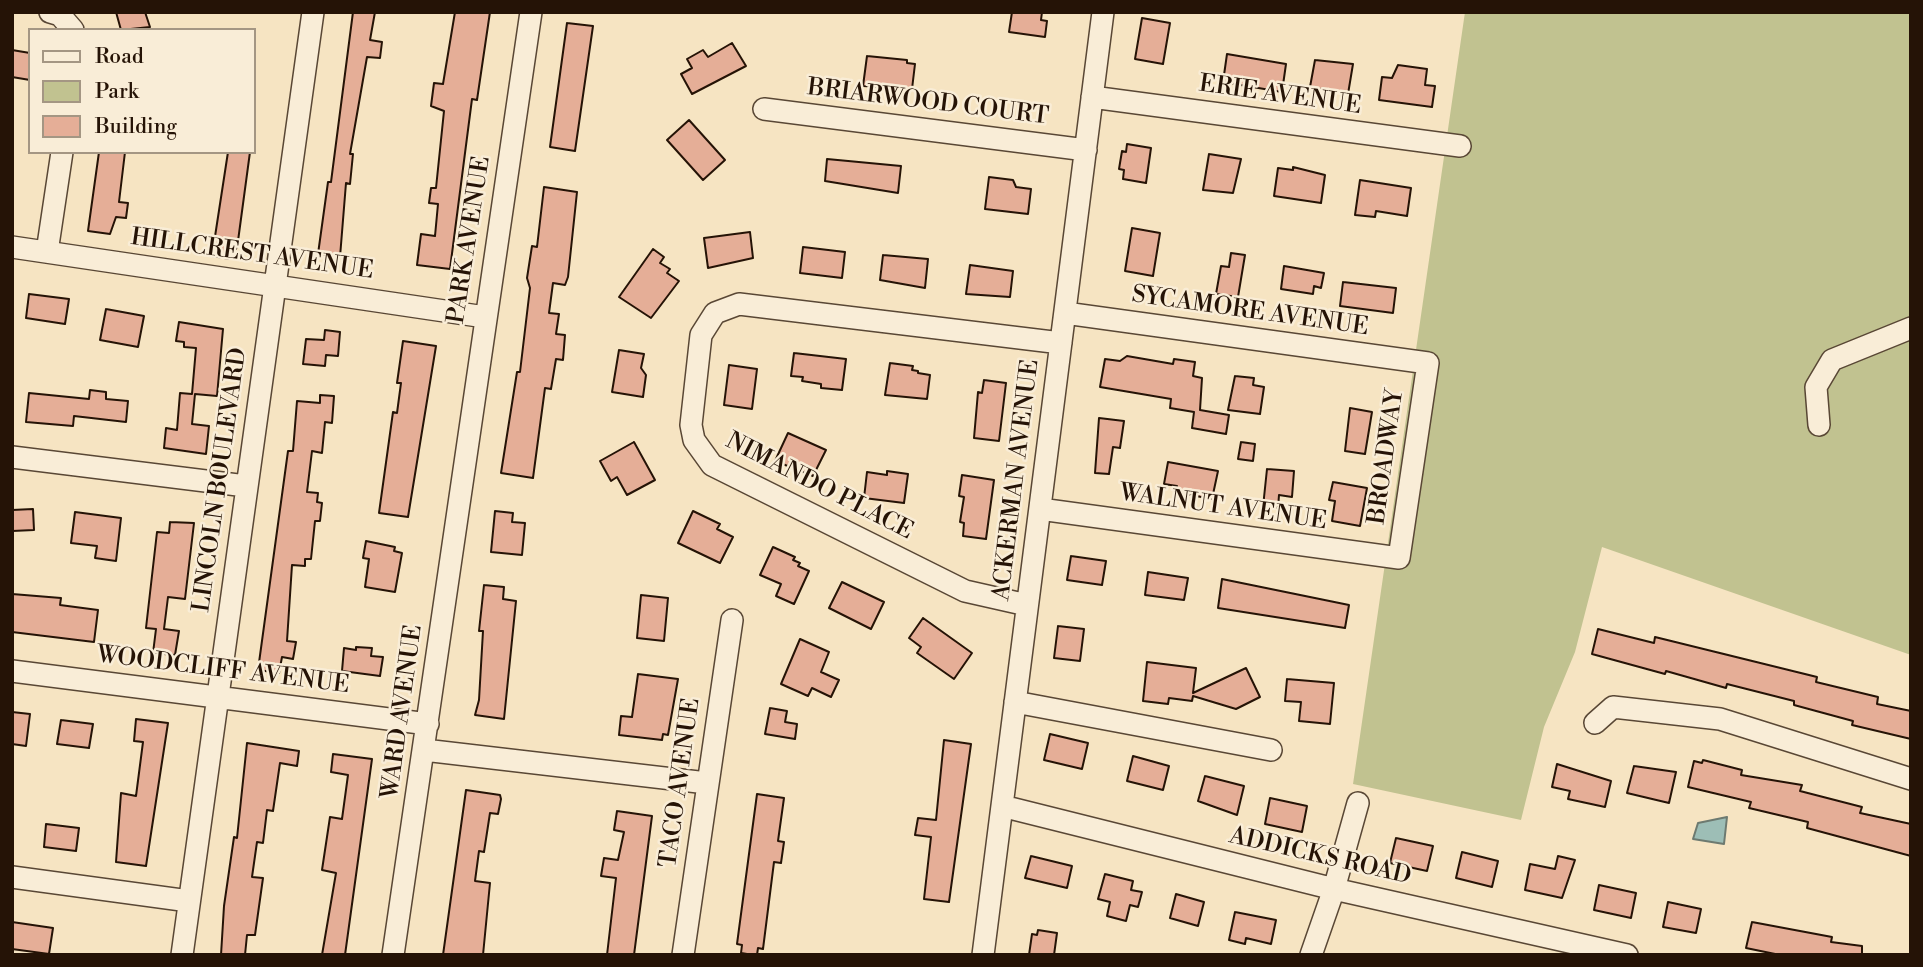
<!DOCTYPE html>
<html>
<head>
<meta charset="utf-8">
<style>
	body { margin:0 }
	#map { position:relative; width:1923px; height:967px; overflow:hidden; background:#f6e4c2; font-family:"Libre Bodoni",serif }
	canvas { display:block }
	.frame { position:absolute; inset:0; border:14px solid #251306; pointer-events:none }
	.legend { position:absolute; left:28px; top:28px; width:228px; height:126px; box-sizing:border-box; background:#f9edd7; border:2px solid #a49683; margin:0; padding:9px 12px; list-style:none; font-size:21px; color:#251306 }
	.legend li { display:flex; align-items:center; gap:14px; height:35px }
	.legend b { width:35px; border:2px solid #a49683 }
</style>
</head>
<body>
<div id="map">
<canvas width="1923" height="967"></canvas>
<div class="frame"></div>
<ul class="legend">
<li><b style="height:9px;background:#f9edd7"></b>Road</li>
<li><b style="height:19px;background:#c1c290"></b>Park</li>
<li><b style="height:19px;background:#e5ae97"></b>Building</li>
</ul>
</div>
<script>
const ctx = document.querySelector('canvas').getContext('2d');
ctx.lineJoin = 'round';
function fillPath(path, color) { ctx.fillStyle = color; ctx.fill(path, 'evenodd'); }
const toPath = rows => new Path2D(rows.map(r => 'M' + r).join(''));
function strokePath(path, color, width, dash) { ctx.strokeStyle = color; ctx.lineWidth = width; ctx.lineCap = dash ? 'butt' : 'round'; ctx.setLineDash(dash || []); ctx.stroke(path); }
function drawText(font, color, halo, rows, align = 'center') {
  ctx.font = font + ' "Libre Bodoni",serif'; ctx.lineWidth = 5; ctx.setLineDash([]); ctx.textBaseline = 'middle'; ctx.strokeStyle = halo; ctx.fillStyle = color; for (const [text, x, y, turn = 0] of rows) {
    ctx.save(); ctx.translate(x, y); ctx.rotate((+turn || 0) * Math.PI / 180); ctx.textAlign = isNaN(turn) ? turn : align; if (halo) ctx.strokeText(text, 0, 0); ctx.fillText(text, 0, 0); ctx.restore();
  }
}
const green = toPath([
	[1465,12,1911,12,1911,655,1602,547,1575,652,1544,727,1521,820,1353,784]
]);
const water = toPath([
	[1727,817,1724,844,1693,839,1698,823,1727,817]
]);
const building = toPath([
	[116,12,145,12,150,27,121,30,116,12],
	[353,12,375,12,370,40,382,42,380,58,367,57,350,154,353,154,350,184,346,183,340,257,318,254,328,182,331,182,353,12],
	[455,12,490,12,477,100,472,99,450,269,417,265,421,234,435,236,438,204,429,203,431,188,436,188,444,111,431,106,434,83,443,84,455,12],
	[1012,12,1042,12,1041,20,1047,21,1045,37,1009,32,1012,12],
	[1142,18,1170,23,1163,64,1135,59,1142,18],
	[567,23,593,26,575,151,550,147,567,23],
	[732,43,746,66,692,94,681,74,692,68,687,59,703,50,708,57,732,43],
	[12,50,30,53,30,80,12,77,12,50],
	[1227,54,1286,64,1282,92,1223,82,1227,54],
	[867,56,907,60,907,63,915,64,912,89,863,86,867,56],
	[1315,60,1353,64,1348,94,1310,87,1315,60],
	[1398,65,1427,69,1425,85,1435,86,1432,107,1379,100,1382,77,1392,78,1398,65],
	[689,120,725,160,703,180,667,140,689,120],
	[1127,144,1151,148,1146,183,1123,179,1124,170,1119,169,1122,151,1126,152,1127,144],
	[99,152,125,152,119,202,128,203,126,218,116,217,110,234,88,231,99,152],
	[228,152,250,152,238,241,236,249,232,249,230,259,212,256,228,152],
	[1209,154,1241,159,1233,193,1203,190,1209,154],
	[827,159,901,166,898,193,825,181,827,159],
	[1293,167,1325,175,1321,203,1274,196,1278,168,1293,170,1293,167],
	[989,177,1013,180,1016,187,1031,189,1028,214,985,209,989,177],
	[1360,180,1411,188,1407,216,1376,211,1375,217,1355,215,1360,180],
	[544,187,577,192,568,277,565,285,553,283,549,313,559,314,556,334,565,335,563,360,556,359,551,389,545,388,533,478,501,473,517,372,520,372,530,288,527,278,532,246,537,247,544,187],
	[1132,228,1160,233,1153,276,1125,271,1132,228],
	[750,232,753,258,708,268,704,238,750,232],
	[803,247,845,252,842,278,800,273,803,247],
	[653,249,664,257,660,263,670,269,667,273,679,281,651,318,619,297,653,249],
	[1231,253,1245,255,1238,297,1216,294,1221,266,1229,267,1231,253],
	[883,255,928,259,925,288,880,280,883,255],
	[970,265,1013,271,1010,297,966,294,970,265],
	[1284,266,1324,273,1321,288,1314,286,1313,294,1281,289,1284,266],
	[1343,282,1396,288,1393,313,1340,306,1343,282],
	[29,294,69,299,65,324,26,318,29,294],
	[106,309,144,316,138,347,100,340,106,309],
	[179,322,223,329,217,396,195,394,192,424,209,426,206,454,164,448,166,428,177,430,180,393,192,394,196,348,184,347,184,342,176,341,179,322],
	[325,330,340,332,338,356,326,355,325,366,303,364,306,339,324,340,325,330],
	[403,341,436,346,408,517,379,513,393,412,397,413,401,383,397,383,403,341],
	[619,350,644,354,641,368,646,375,643,397,612,392,619,350],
	[794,353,846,359,842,390,821,388,821,384,802,381,803,377,791,376,794,353],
	[1127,356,1173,364,1174,359,1195,362,1193,376,1202,378,1200,410,1229,415,1226,434,1192,428,1194,412,1170,408,1171,399,1100,387,1105,359,1120,361,1127,356],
	[890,363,913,366,912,370,918,371,918,373,930,375,927,399,885,395,890,363],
	[729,365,757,369,752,409,724,405,729,365],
	[1235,376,1254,378,1253,385,1264,387,1260,414,1228,410,1235,376],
	[984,380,1006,383,999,441,974,438,978,392,982,393,984,380],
	[90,390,106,392,106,399,128,401,126,422,74,416,73,426,26,422,29,393,89,399,90,390],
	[320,395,334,396,332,423,325,422,322,453,312,451,307,492,318,493,317,502,322,503,320,521,315,521,311,559,305,559,305,566,292,565,287,641,296,642,293,659,282,657,279,673,258,670,288,451,293,451,297,401,320,403,320,395],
	[1350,408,1372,412,1365,454,1345,451,1350,408],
	[1099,418,1124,421,1120,448,1113,447,1109,474,1095,473,1099,418],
	[788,433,826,450,813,476,775,461,788,433],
	[634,442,655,480,627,495,617,477,611,481,600,461,634,442],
	[1241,442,1255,444,1253,461,1238,459,1241,442],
	[1168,462,1218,471,1212,499,1175,492,1177,486,1164,484,1168,462],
	[1267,469,1294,471,1292,497,1279,495,1278,508,1263,507,1267,469],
	[887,471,908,474,904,503,864,498,867,472,887,475,887,471],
	[962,475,994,480,986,539,963,536,964,523,960,522,964,497,959,496,962,475],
	[1333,482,1367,488,1360,526,1332,521,1335,501,1329,500,1333,482],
	[33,509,34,530,12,531,12,510,33,509],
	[495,511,513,513,512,522,525,523,522,555,491,552,495,511],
	[693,511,720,524,717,529,733,537,720,563,678,543,693,511],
	[75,512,121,518,116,561,95,558,97,546,71,543,75,512],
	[170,522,194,523,185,599,168,597,164,629,179,631,175,655,153,653,156,629,146,628,157,532,169,533,170,522],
	[366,541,395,547,394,551,402,553,395,592,365,587,369,559,363,558,366,541],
	[773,547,795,557,793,560,800,563,798,566,809,571,794,604,776,596,781,584,760,575,773,547],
	[1071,556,1106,561,1102,585,1067,580,1071,556],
	[1148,572,1188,578,1184,600,1145,595,1148,572],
	[1222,579,1349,605,1345,628,1218,608,1222,579],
	[842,582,884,602,871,629,829,608,842,582],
	[484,585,504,587,503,599,516,601,504,719,475,715,479,700,483,631,479,631,484,585],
	[12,594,61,598,60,605,98,610,94,642,12,632,12,594],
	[641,595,668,598,664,641,637,638,641,595],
	[923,618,972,653,954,679,917,653,921,647,909,638,923,618],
	[1058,626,1084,629,1080,661,1054,658,1058,626],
	[1598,629,1654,643,1655,637,1817,677,1816,682,1878,697,1877,704,1911,711,1911,739,1852,725,1853,721,1794,705,1794,701,1727,684,1726,688,1666,671,1665,674,1592,654,1598,629],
	[800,639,829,652,821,672,839,680,831,697,812,688,808,696,781,684,800,639],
	[356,647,372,648,371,656,383,657,380,676,342,671,344,648,356,650,356,647],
	[1147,662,1196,668,1193,693,1246,668,1260,697,1236,709,1193,696,1192,701,1169,698,1168,704,1143,701,1147,662],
	[638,674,678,679,668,735,663,734,662,740,619,735,621,716,632,717,638,674],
	[1287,679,1334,683,1330,724,1299,721,1301,702,1285,701,1287,679],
	[770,708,787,711,785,722,797,724,795,739,765,734,770,708],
	[12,712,30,714,26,746,12,744,12,712],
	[136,719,168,723,146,866,116,862,121,793,136,796,143,742,134,741,136,719],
	[61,720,93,724,89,748,57,744,61,720],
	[1050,734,1088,743,1082,769,1044,760,1050,734],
	[944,740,971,744,949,902,924,899,931,837,915,835,918,818,936,820,944,740],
	[247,743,299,751,297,766,280,763,273,811,267,810,263,843,257,842,252,877,263,878,255,935,247,935,245,955,221,955,224,906,234,837,237,838,247,743],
	[333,754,372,759,345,955,322,955,336,873,322,870,330,817,342,819,348,775,331,772,333,754],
	[1133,756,1169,766,1163,790,1127,781,1133,756],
	[1703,760,1742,770,1741,775,1802,785,1800,791,1862,807,1860,813,1911,824,1911,856,1807,828,1808,822,1749,808,1751,802,1688,787,1694,761,1702,763,1703,760],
	[1557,764,1611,781,1605,807,1568,799,1570,791,1552,787,1557,764],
	[1634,766,1676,772,1669,803,1627,793,1634,766],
	[1205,776,1244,786,1237,815,1198,801,1205,776],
	[466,790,500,795,501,799,498,814,490,813,484,852,479,851,475,881,490,883,483,955,443,955,466,790],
	[757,794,784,798,778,841,784,842,781,863,774,862,763,949,758,948,757,955,753,955,741,953,742,945,737,944,757,794],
	[1270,798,1307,806,1302,832,1265,824,1270,798],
	[617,811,652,816,634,955,607,955,616,878,601,876,604,858,618,860,624,832,614,830,617,811],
	[46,824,79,828,76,851,44,847,46,824],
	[1396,838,1433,846,1427,871,1390,863,1396,838],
	[1462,852,1498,861,1492,887,1456,878,1462,852],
	[1031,856,1072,866,1067,888,1025,878,1031,856],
	[1558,856,1575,860,1562,898,1525,890,1530,864,1555,869,1558,856],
	[1105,874,1133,881,1131,890,1142,892,1138,907,1130,905,1126,921,1107,916,1110,902,1098,899,1105,874],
	[1599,885,1636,893,1631,918,1594,910,1599,885],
	[1176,894,1204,902,1198,926,1170,918,1176,894],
	[1668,902,1701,909,1696,933,1663,927,1668,902],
	[1235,912,1276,920,1271,944,1246,938,1245,944,1229,940,1235,912],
	[12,922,53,928,49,954,12,949,12,922],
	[1752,922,1832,937,1831,942,1862,946,1862,955,1780,955,1746,948,1752,922],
	[1038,930,1057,933,1054,955,1029,955,1032,934,1037,935,1038,930]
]);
const minor = toPath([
	[50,12,60,15,73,30],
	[1092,97,1460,146],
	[764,109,1086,150],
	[12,247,485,317],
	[47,252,62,152],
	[1819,425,1816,387,1832,360,1911,328],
	[12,457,246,486],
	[1040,509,1399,558,1428,363,1065,313],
	[1027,605,965,591,712,465,694,440,691,425,701,335,715,313,739,304,1061,343],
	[12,671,428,724],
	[1015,702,1271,750],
	[1595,723,1613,707,1720,719,1911,779],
	[424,750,707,783],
	[1002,806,1334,889,1627,955],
	[12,877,189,901],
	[182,955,313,12],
	[393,955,531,12],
	[683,955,732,620],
	[983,955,1103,12],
	[1311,955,1334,889,1358,803]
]);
const streetNames = [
	["ERIE AVENUE",1280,96,8],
	["BRIARWOOD COURT",928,103,7],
	["PARK AVENUE",470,240,-81],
	["HILLCREST AVENUE",252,255,8],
	["SYCAMORE AVENUE",1250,312,8],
	["BROADWAY",1387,457,-82],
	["LINCOLN BOULEVARD",221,480,-82],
	["ACKERMAN AVENUE",1017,480,-83],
	["NIMANDO PLACE",819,487,27],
	["WALNUT AVENUE",1223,508,8],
	["WOODCLIFF AVENUE",223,671,7],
	["WARD AVENUE",403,712,-82],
	["TACO AVENUE",681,783,-82],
	["ADDICKS ROAD",1320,857,13]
];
fillPath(green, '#c1c290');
fillPath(water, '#9dbeb6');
strokePath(water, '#6d7a70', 2);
fillPath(building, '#e5ae97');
strokePath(building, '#251306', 2);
strokePath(minor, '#594735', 24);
strokePath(minor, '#f9edd7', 21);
drawText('24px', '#251306', '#f9edd7', streetNames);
</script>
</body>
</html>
